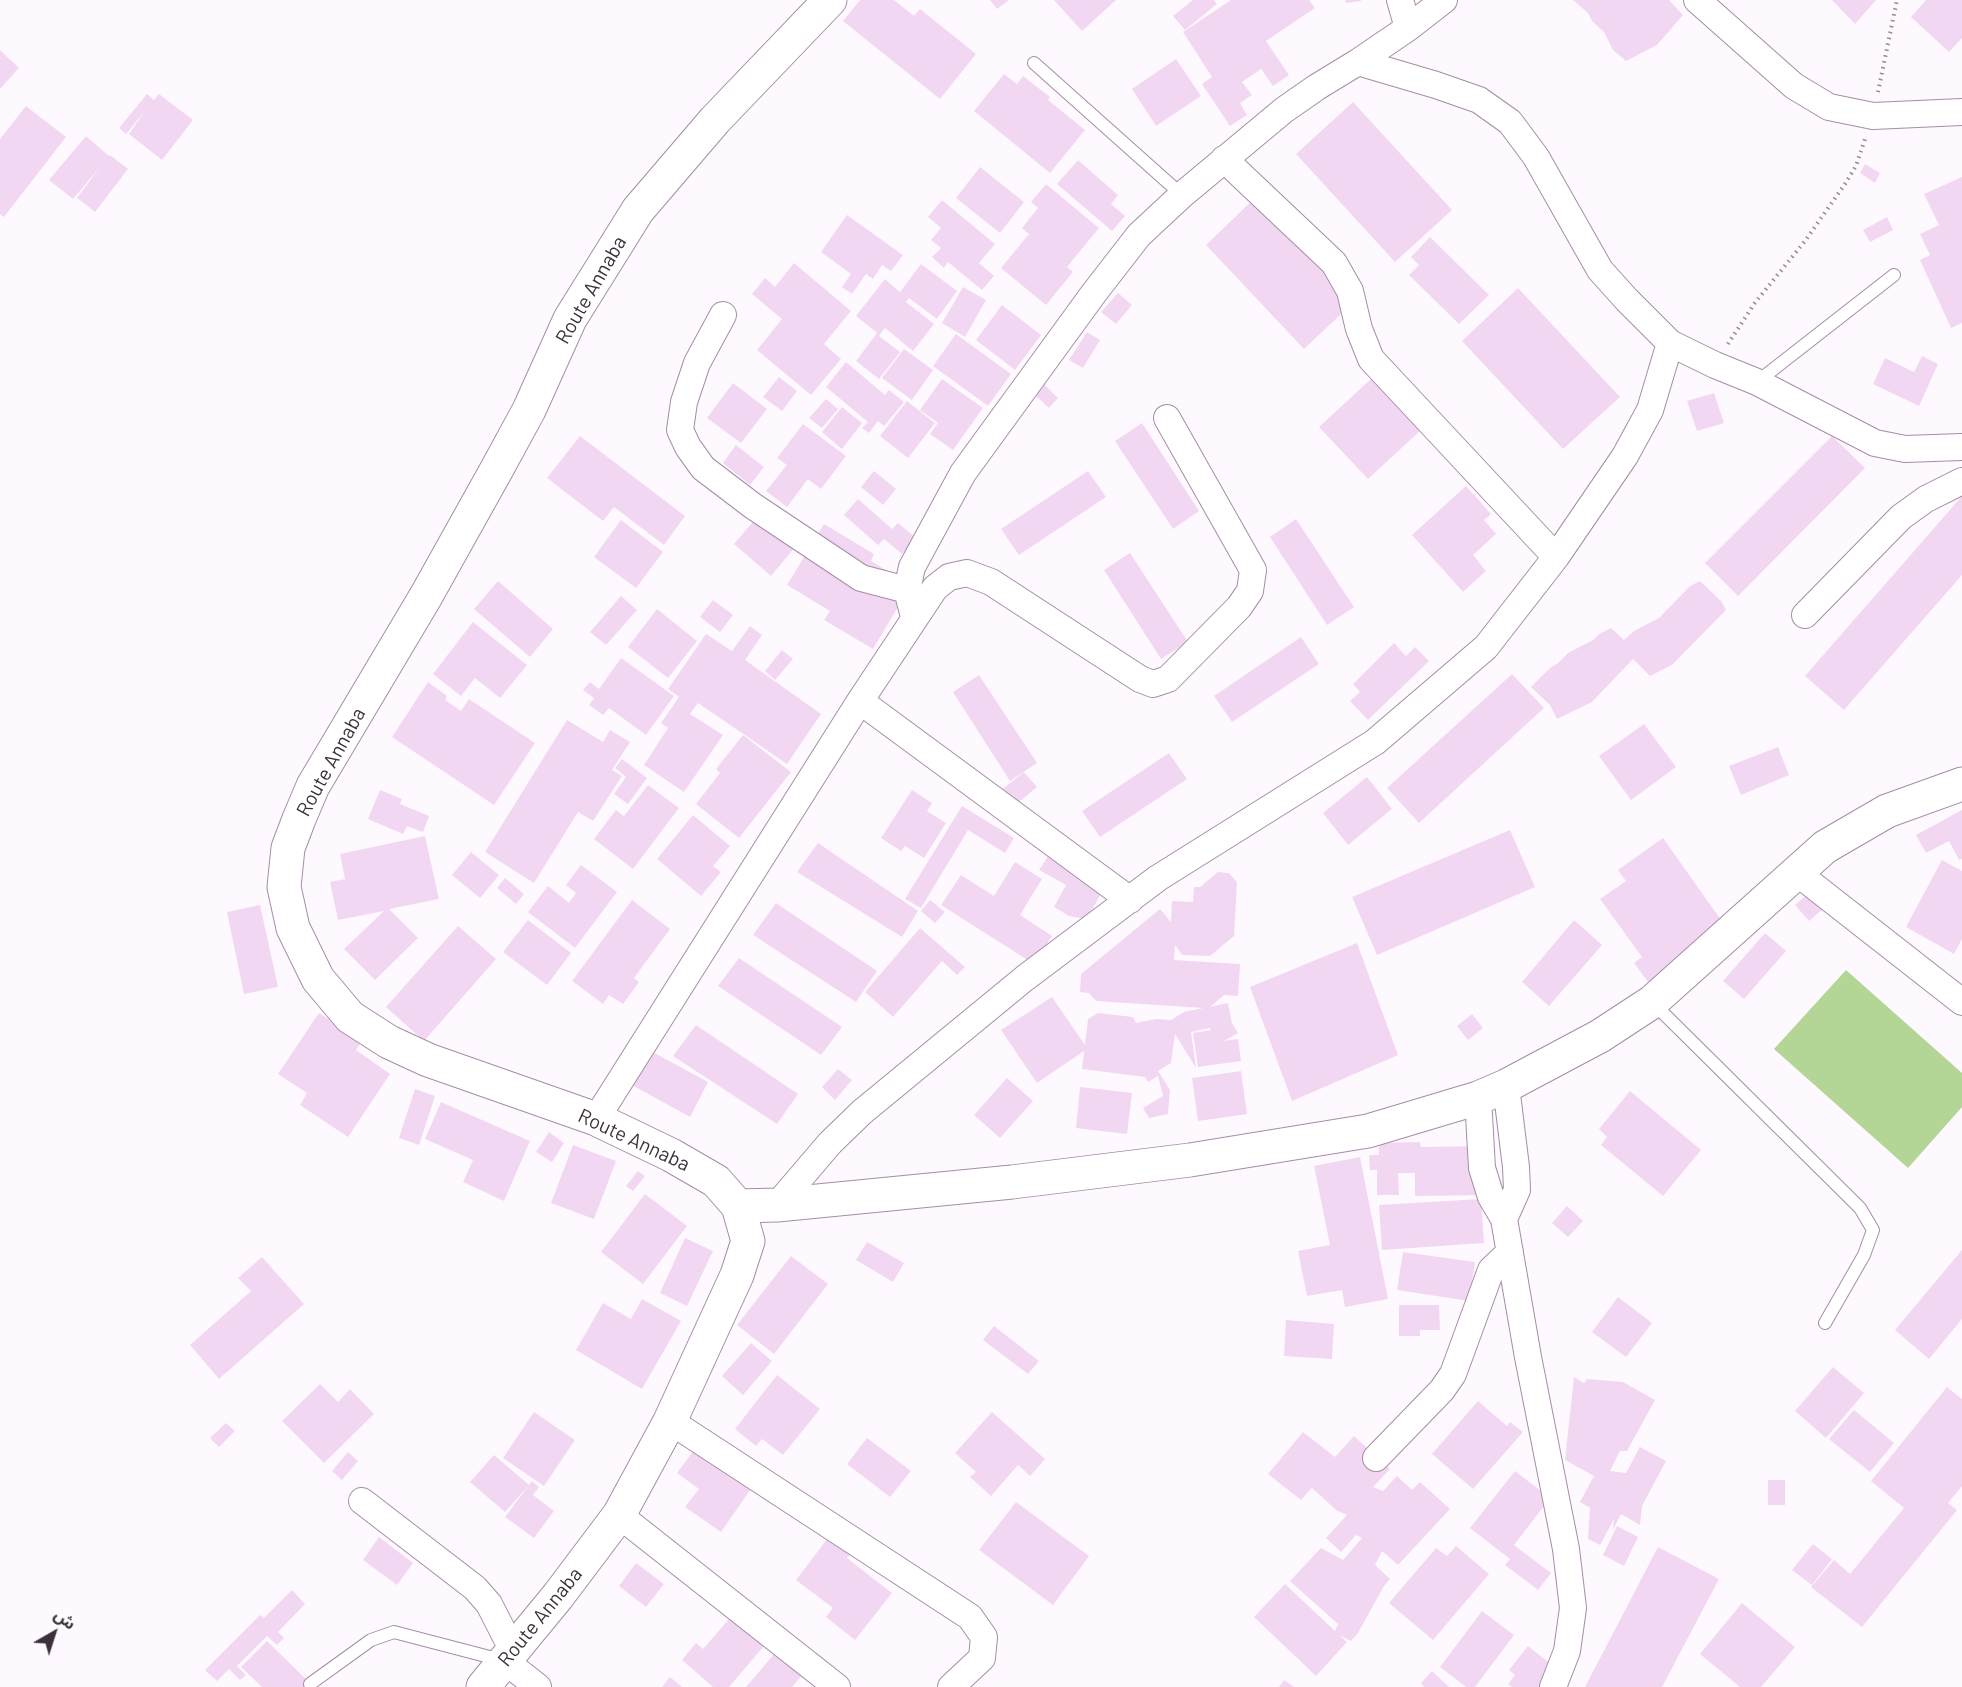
<!DOCTYPE html>
<html>
<head>
<meta charset="utf-8">
<style>
	body { margin:0 }
	#map { position:relative; width:1962px; height:1687px; overflow:hidden; background:#fef9fe; font-family:Barlow,"Noto Sans Arabic",sans-serif }
	canvas { display:block }
	.north { position:absolute; left:24px; top:1603px; width:60px; height:60px; -webkit-text-stroke:4px #fff; paint-order:stroke; rotate:39deg; font-size:16px; font-weight:700; line-height:24px; text-align:center; color:#3b313b }
	.north::after { content:''; display:block; margin:auto; width:21px; height:27px; background:#3b313b; clip-path:polygon(50% 0,100% 100%,50% 72%,0 100%) }
</style>
</head>
<body>
<div id="map">
<canvas width="1962" height="1687"></canvas>
<div class="north">ش</div>
</div>
<script>
const ctx = document.querySelector('canvas').getContext('2d');
ctx.lineJoin = 'round';
function fillPath(path, color) { ctx.fillStyle = color; ctx.fill(path, 'evenodd'); }
const toPath = rows => new Path2D(rows.map(r => 'M' + r).join(''));
function strokePath(path, color, width, dash) { ctx.strokeStyle = color; ctx.lineWidth = width; ctx.lineCap = dash ? 'butt' : 'round'; ctx.setLineDash(dash || []); ctx.stroke(path); }
function drawText(font, color, halo, rows, align = 'center') {
  ctx.font = font + ' Barlow,sans-serif'; ctx.lineWidth = 4.5; ctx.setLineDash([]); ctx.textBaseline = 'middle'; ctx.strokeStyle = halo; ctx.fillStyle = color; for (const [text, x, y, turn = 0] of rows) {
    ctx.save(); ctx.translate(x, y); ctx.rotate((+turn || 0) * Math.PI / 180); ctx.textAlign = isNaN(turn) ? turn : align; if (halo) ctx.strokeText(text, 0, 0); ctx.fillText(text, 0, 0); ctx.restore();
  }
}
const green = toPath([
	[1846,970,1962,1073,1962,1107,1908,1168,1774,1049]
]);
const building = toPath([
	[860,0,894,0,914,16,920,9,976,54,940,99,843,21],
	[990,0,1009,0,997,9],
	[1054,0,1116,0,1082,31],
	[1193,0,1214,0,1217,4,1185,30,1173,16],
	[1231,0,1309,0,1315,8,1266,41,1289,75,1273,86,1261,69,1242,82,1252,95,1240,103,1247,115,1230,126,1202,84,1212,77,1183,32],
	[1345,0,1361,0,1361,1,1346,3],
	[1573,0,1669,0,1683,15,1657,45,1626,61,1613,50,1604,32,1592,21,1588,13],
	[1832,0,1876,0,1855,24],
	[1926,0,1962,0,1962,38,1949,52,1911,17],
	[0,50,19,68,0,89],
	[1176,59,1201,96,1156,126,1132,89],
	[1004,74,1017,84,1023,76,1050,97,1048,100,1085,130,1050,173,974,111],
	[147,94,154,100,159,94,193,120,162,160,129,134,145,111,126,134,119,128],
	[1353,102,1452,210,1395,262,1296,154],
	[26,106,66,137,4,217,0,214,0,139],
	[86,136,109,156,110,155,128,169,95,212,77,198,100,167,73,199,49,180],
	[1078,160,1118,195,1111,204,1125,216,1112,231,1057,184],
	[1865,164,1880,173,1875,183,1860,173],
	[980,167,1024,202,1000,233,956,198],
	[1962,177,1962,323,1951,328,1920,260,1930,255,1920,234,1939,225,1924,194],
	[1046,184,1099,228,1067,267,1073,272,1046,305,1001,268,1029,234,1022,228,1038,208,1031,202],
	[1258,195,1357,299,1304,349,1206,245],
	[942,200,995,244,979,263,994,276,982,290,948,262,944,268,932,257,941,248,931,240,941,228,928,217],
	[847,215,903,255,891,271,882,265,873,279,866,274,852,294,842,287,851,274,821,252],
	[1887,217,1893,230,1870,242,1863,230],
	[1430,237,1489,295,1459,324,1409,275,1419,265,1411,257],
	[794,263,851,311,824,344,841,359,811,395,757,350,782,319,752,294,765,278,775,287],
	[921,264,957,291,937,319,909,298,906,302,934,324,913,351,885,328,879,336,900,352,879,379,856,361,877,333,856,316,885,279,900,292],
	[963,287,986,300,965,337,942,323],
	[1518,288,1620,397,1563,449,1462,341],
	[1118,293,1132,305,1116,324,1101,312],
	[1002,305,1041,335,1015,370,976,340],
	[1087,332,1100,340,1083,368,1069,360],
	[956,334,1011,374,988,406,933,366],
	[904,349,933,370,912,400,882,378],
	[1922,356,1938,364,1919,406,1873,384,1885,358,1914,372],
	[846,362,885,395,889,390,904,402,884,426,878,421,869,433,862,428,868,422,826,387],
	[779,377,797,391,782,411,763,397],
	[1372,378,1421,430,1368,479,1319,427],
	[942,379,983,408,953,450,930,434,938,423,920,410],
	[733,383,767,409,741,443,707,418],
	[1044,384,1058,398,1049,408,1035,395],
	[1714,393,1724,423,1697,431,1687,401],
	[826,399,838,409,822,428,809,418],
	[907,401,935,423,908,458,880,436],
	[842,407,862,423,842,449,822,432],
	[1142,423,1199,511,1173,529,1115,441],
	[803,424,846,456,821,489,808,479,787,507,766,491,787,465,777,458],
	[580,436,685,516,664,545,614,507,603,521,547,478],
	[1832,436,1865,468,1738,596,1705,563],
	[736,445,764,467,750,485,723,463],
	[874,471,896,489,883,505,861,487],
	[1088,471,1106,497,1019,555,1001,529],
	[1466,486,1491,514,1484,520,1496,534,1473,555,1486,571,1463,592,1412,535],
	[1962,496,1962,575,1844,710,1805,676],
	[858,499,892,529,898,523,916,538,902,554,884,539,878,545,844,515],
	[763,510,800,541,771,576,734,544],
	[1296,519,1354,607,1327,625,1270,537],
	[621,520,663,552,636,588,594,557],
	[824,524,874,554,871,561,911,585,873,649,824,620,830,611,787,585],
	[1130,553,1188,642,1161,659,1104,570],
	[498,581,553,629,530,657,474,609],
	[1700,581,1721,601,1726,610,1672,665,1650,676,1633,659,1592,702,1557,719,1550,705,1531,687,1550,668,1557,664,1568,653,1593,640,1599,634,1611,628,1624,640,1634,631,1659,618,1690,586],
	[621,596,637,610,606,645,590,632],
	[713,600,733,615,720,632,700,617],
	[657,609,697,641,668,678,628,647],
	[473,622,527,665,500,698,475,678,461,696,433,674],
	[750,626,762,635,745,660,821,714,787,764,698,703,690,714,723,735,684,792,644,765,668,728,661,723,679,697,668,689,706,634,732,651],
	[1301,637,1319,664,1232,722,1214,696],
	[1394,643,1406,656,1415,647,1429,661,1368,720,1350,701,1360,692,1353,684],
	[782,650,793,659,775,680,765,671],
	[621,658,674,696,646,735,609,708,603,715,589,705,594,698,583,690,590,682,599,689],
	[1512,674,1544,708,1419,823,1387,788],
	[979,675,1037,763,1010,781,953,692],
	[428,682,447,696,445,700,461,711,469,699,535,743,494,805,392,737],
	[567,720,603,742,610,730,630,742,612,770,622,776,593,821,578,812,534,883,485,852],
	[1644,724,1676,767,1631,800,1599,756],
	[743,735,791,772,739,838,696,804,720,773,716,769],
	[1778,747,1789,775,1741,795,1729,766],
	[1169,753,1187,779,1100,837,1082,811],
	[622,759,647,778,628,804,614,794,626,777,615,768],
	[1024,772,1037,787,1013,807,1000,791],
	[1367,777,1392,809,1348,845,1323,813],
	[648,785,679,808,633,869,594,839,616,810,624,816],
	[380,790,402,799,400,804,429,816,423,832,407,826,403,834,368,819],
	[912,790,932,803,927,811,946,823,924,858,905,846,901,851,881,838],
	[962,806,1014,838,1005,853,968,830,921,908,905,899],
	[1962,810,1962,859,1959,860,1949,841,1926,853,1916,835],
	[693,815,730,846,713,866,721,872,701,896,657,859],
	[1510,830,1535,887,1377,955,1352,897],
	[425,836,439,899,389,909,418,938,375,980,344,949,384,911,338,920,330,882,345,879,340,854],
	[1663,838,1726,927,1648,982,1634,963,1642,957,1600,899,1626,881,1618,870],
	[818,843,918,911,902,937,797,872],
	[471,852,499,875,480,898,452,875],
	[1048,856,1103,890,1087,919,1069,916,1054,907,1066,885,1039,870],
	[1942,860,1962,871,1962,939,1954,954,1906,927],
	[1015,862,1042,879,1020,915,1052,936,1034,964,941,905,961,875,994,896],
	[581,865,617,892,575,948,528,912,548,886,569,903,576,893,566,885],
	[1218,872,1229,873,1237,882,1234,936,1210,956,1182,955,1175,945,1174,960,1240,964,1238,996,1224,995,1210,1007,1228,1003,1232,1023,1238,1033,1224,1041,1238,1039,1241,1061,1198,1067,1193,1033,1211,1030,1210,1028,1191,1032,1196,1068,1175,1034,1171,1063,1158,1071,1170,1090,1168,1114,1149,1118,1143,1108,1163,1096,1158,1076,1148,1082,1145,1077,1082,1069,1084,1051,1037,1083,1001,1030,1052,997,1085,1045,1088,1019,1098,1013,1133,1017,1136,1023,1156,1019,1171,1020,1184,1012,1203,1008,1096,1001,1089,993,1080,992,1081,974,1160,909,1171,922,1172,901,1193,902,1194,887,1200,887],
	[505,878,524,894,516,904,497,888],
	[1818,885,1832,901,1809,921,1795,905],
	[632,900,670,929,634,978,639,982,623,1004,609,995,603,1004,572,981],
	[930,900,945,912,935,923,921,911],
	[776,903,877,971,856,1002,753,935],
	[260,905,278,987,244,994,227,912],
	[528,920,571,953,547,985,503,952],
	[1574,920,1602,945,1549,1006,1522,982],
	[458,926,496,959,424,1041,386,1007],
	[920,928,965,967,957,975,942,961,893,1017,865,992],
	[1765,933,1786,951,1744,999,1723,981],
	[1357,943,1398,1055,1292,1101,1250,987],
	[739,958,842,1027,821,1055,718,986],
	[319,1013,362,1041,356,1050,390,1074,348,1137,300,1105,307,1093,278,1074],
	[1472,1014,1483,1028,1468,1040,1457,1026],
	[696,1025,798,1094,777,1124,673,1056],
	[649,1050,708,1082,690,1117,630,1084],
	[838,1069,852,1080,835,1100,822,1087],
	[1241,1071,1247,1114,1198,1121,1192,1078],
	[1007,1078,1033,1101,1000,1138,974,1115],
	[1080,1087,1132,1093,1127,1134,1076,1128],
	[415,1089,435,1096,419,1145,399,1138],
	[1630,1091,1701,1150,1663,1196,1601,1145,1607,1137,1599,1129],
	[441,1102,530,1141,504,1201,463,1182,473,1160,425,1139],
	[549,1132,564,1143,552,1162,536,1152],
	[1420,1142,1421,1147,1486,1146,1487,1195,1415,1196,1415,1173,1398,1173,1399,1195,1377,1195,1377,1170,1370,1170,1369,1155,1379,1155,1379,1143],
	[573,1145,616,1161,594,1219,551,1203],
	[1360,1157,1388,1299,1345,1307,1342,1290,1307,1296,1298,1251,1330,1245,1314,1166],
	[638,1171,645,1176,633,1191,626,1186],
	[645,1194,687,1226,643,1284,601,1252],
	[1481,1199,1484,1243,1382,1250,1379,1205],
	[1567,1206,1583,1221,1568,1237,1552,1223],
	[685,1238,713,1251,687,1306,660,1293],
	[867,1242,904,1263,893,1282,856,1260],
	[1962,1250,1962,1319,1929,1359,1895,1330],
	[1403,1252,1475,1262,1469,1301,1397,1290],
	[791,1256,828,1284,774,1354,737,1325],
	[262,1257,304,1304,219,1379,190,1345,251,1291,238,1278],
	[1618,1297,1652,1323,1626,1357,1592,1332],
	[642,1299,681,1321,642,1389,576,1350,603,1303,631,1319],
	[1399,1305,1439,1305,1440,1330,1420,1330,1420,1336,1399,1336],
	[1286,1320,1334,1324,1332,1359,1284,1356],
	[994,1326,1039,1361,1028,1374,983,1340],
	[751,1343,772,1361,743,1395,722,1376],
	[1833,1367,1864,1393,1826,1438,1795,1411],
	[777,1375,820,1409,783,1455,762,1439,756,1446,735,1429],
	[1574,1377,1584,1383,1587,1379,1623,1382,1655,1400,1627,1451,1620,1451,1610,1471,1626,1473,1640,1447,1666,1461,1642,1506,1640,1525,1621,1514,1613,1530,1614,1519,1600,1545,1588,1539,1590,1508,1580,1502,1594,1476,1565,1460],
	[320,1384,338,1402,350,1389,374,1414,324,1463,282,1421],
	[1947,1387,1962,1399,1962,1486,1948,1503,1957,1510,1862,1627,1811,1587,1834,1560,1850,1574,1904,1508,1871,1481],
	[1478,1401,1507,1426,1510,1422,1523,1432,1473,1489,1432,1454],
	[1854,1410,1894,1443,1870,1472,1829,1439],
	[534,1412,575,1440,544,1486,503,1458],
	[992,1412,1045,1459,1030,1476,1018,1465,991,1496,970,1477,976,1472,955,1453],
	[226,1423,235,1431,219,1447,210,1438],
	[1303,1432,1335,1457,1354,1436,1390,1469,1373,1487,1383,1491,1397,1476,1412,1490,1420,1482,1450,1509,1398,1565,1382,1551,1375,1565,1390,1579,1384,1586,1358,1633,1351,1641,1339,1635,1347,1642,1316,1676,1254,1617,1285,1584,1335,1631,1338,1624,1290,1581,1321,1548,1343,1560,1362,1538,1356,1535,1341,1552,1326,1538,1347,1515,1336,1510,1312,1488,1315,1484,1301,1500,1268,1474],
	[706,1434,762,1473,721,1532,685,1507,699,1489,677,1473],
	[867,1438,911,1471,890,1497,847,1464],
	[348,1452,358,1461,342,1480,332,1471],
	[494,1455,529,1485,505,1512,470,1482],
	[1515,1471,1550,1498,1514,1545,1551,1573,1538,1590,1505,1565,1510,1559,1470,1528],
	[1768,1480,1785,1480,1785,1505,1768,1505],
	[532,1481,539,1487,533,1495,554,1511,534,1538,505,1517],
	[1016,1502,1089,1556,1053,1605,979,1550],
	[1617,1526,1638,1537,1624,1566,1603,1555],
	[831,1534,853,1551,847,1558,892,1593,855,1640,826,1617,833,1608,796,1580],
	[379,1537,413,1563,397,1585,363,1560],
	[1813,1544,1832,1559,1812,1585,1792,1570],
	[1456,1546,1489,1574,1433,1640,1389,1603,1436,1548,1447,1556],
	[1658,1547,1719,1579,1662,1687,1585,1687],
	[636,1563,664,1584,646,1607,619,1586],
	[292,1590,305,1604,278,1632,284,1638,277,1645,267,1636,237,1666,246,1675,240,1680,229,1669,217,1681,205,1670,260,1615,264,1618],
	[743,1603,776,1632,729,1687,713,1687,682,1660,696,1643,703,1649],
	[1742,1603,1795,1647,1761,1687,1740,1687,1700,1654],
	[1482,1611,1514,1635,1475,1687,1466,1687,1440,1667],
	[267,1641,314,1687,262,1687,241,1667],
	[781,1646,808,1668,792,1687,746,1687],
	[1528,1646,1557,1669,1543,1687,1512,1687,1508,1684,1515,1675,1509,1670],
	[1432,1671,1449,1687,1424,1687,1421,1683],
	[670,1677,682,1687,662,1687],
	[1284,1680,1294,1687,1279,1687]
]);
const path = toPath([
	[1878,92,1897,0],
	[1728,344,1754,304,1805,241,1845,184,1856,166,1865,139]
]);
const lane = toPath([
	[1034,63,1182,195],
	[1757,382,1894,275],
	[1653,1003,1860,1208,1873,1230,1864,1255,1825,1323],
	[310,1684,371,1640,394,1632,501,1660]
]);
const street = toPath([
	[1400,0,1408,28],
	[1697,0,1794,86,1829,107,1873,116,1962,112],
	[1224,159,1334,263,1350,291,1359,329,1371,359,1556,557],
	[723,315,697,363,684,402,680,430,688,447,703,468,753,506,861,578,907,590],
	[1670,343,1715,365,1757,382,1875,443,1905,449,1962,447],
	[1805,615,1901,517,1926,499,1962,481],
	[914,617,907,590,912,567,963,473,1094,293,1139,235,1182,195,1284,110,1317,87,1358,62,1408,28,1444,0],
	[860,701,1130,900],
	[1796,872,1962,1002],
	[1478,1098,1482,1168,1491,1197,1504,1219,1528,1357,1566,1549,1573,1608,1567,1651,1553,1687],
	[596,1119,860,701,935,588,949,577,967,573,991,582,1140,679,1153,684,1168,679,1239,607,1250,591,1253,570,1167,418],
	[777,1205,830,1143,862,1112,1025,978,1158,878,1375,742,1486,647,1556,557,1625,456,1650,410,1670,343,1627,300,1600,270,1536,157,1510,122,1479,100,1436,85,1358,62],
	[1504,1219,1517,1190,1516,1167,1506,1086],
	[670,1421,970,1617,984,1637,982,1658,951,1687],
	[1376,1458,1442,1390,1453,1374,1491,1270,1510,1252],
	[362,1501,475,1588,489,1604,513,1651],
	[619,1515,837,1687],
	[505,1661,538,1687]
]);
const secondary = toPath([
	[738,1206,777,1205,1012,1182,1190,1160,1368,1131,1478,1098,1506,1086,1600,1036,1652,1002,1825,847,1887,811,1962,784],
	[483,1687,558,1596,619,1515,670,1421,737,1275,748,1241,738,1206,716,1181,671,1155,596,1119,428,1060,389,1042,350,1017,318,979,293,928,284,887,288,848,299,819,313,786,426,596,498,467,529,410,570,319,638,210,715,120,830,0]
]);
const streetNames = [
	["Route Annaba",591,290,-60],
	["Route Annaba",331,762,-61],
	["Route Annaba",634,1140,25],
	["Route Annaba",540,1617,-51]
];
fillPath(green, '#b3d596');
fillPath(building, '#f2d7f2');
strokePath(lane, '#a58da6', 14);
strokePath(street, '#a58da6', 28);
strokePath(secondary, '#a58da6', 35);
strokePath(path, '#948c94', 4, [1.5, 4.5]);
strokePath(lane, '#fff', 12);
strokePath(street, '#fff', 26);
strokePath(secondary, '#fff', 33);
drawText('20px', '#3b313b', '#fff', streetNames);
</script>
</body>
</html>
